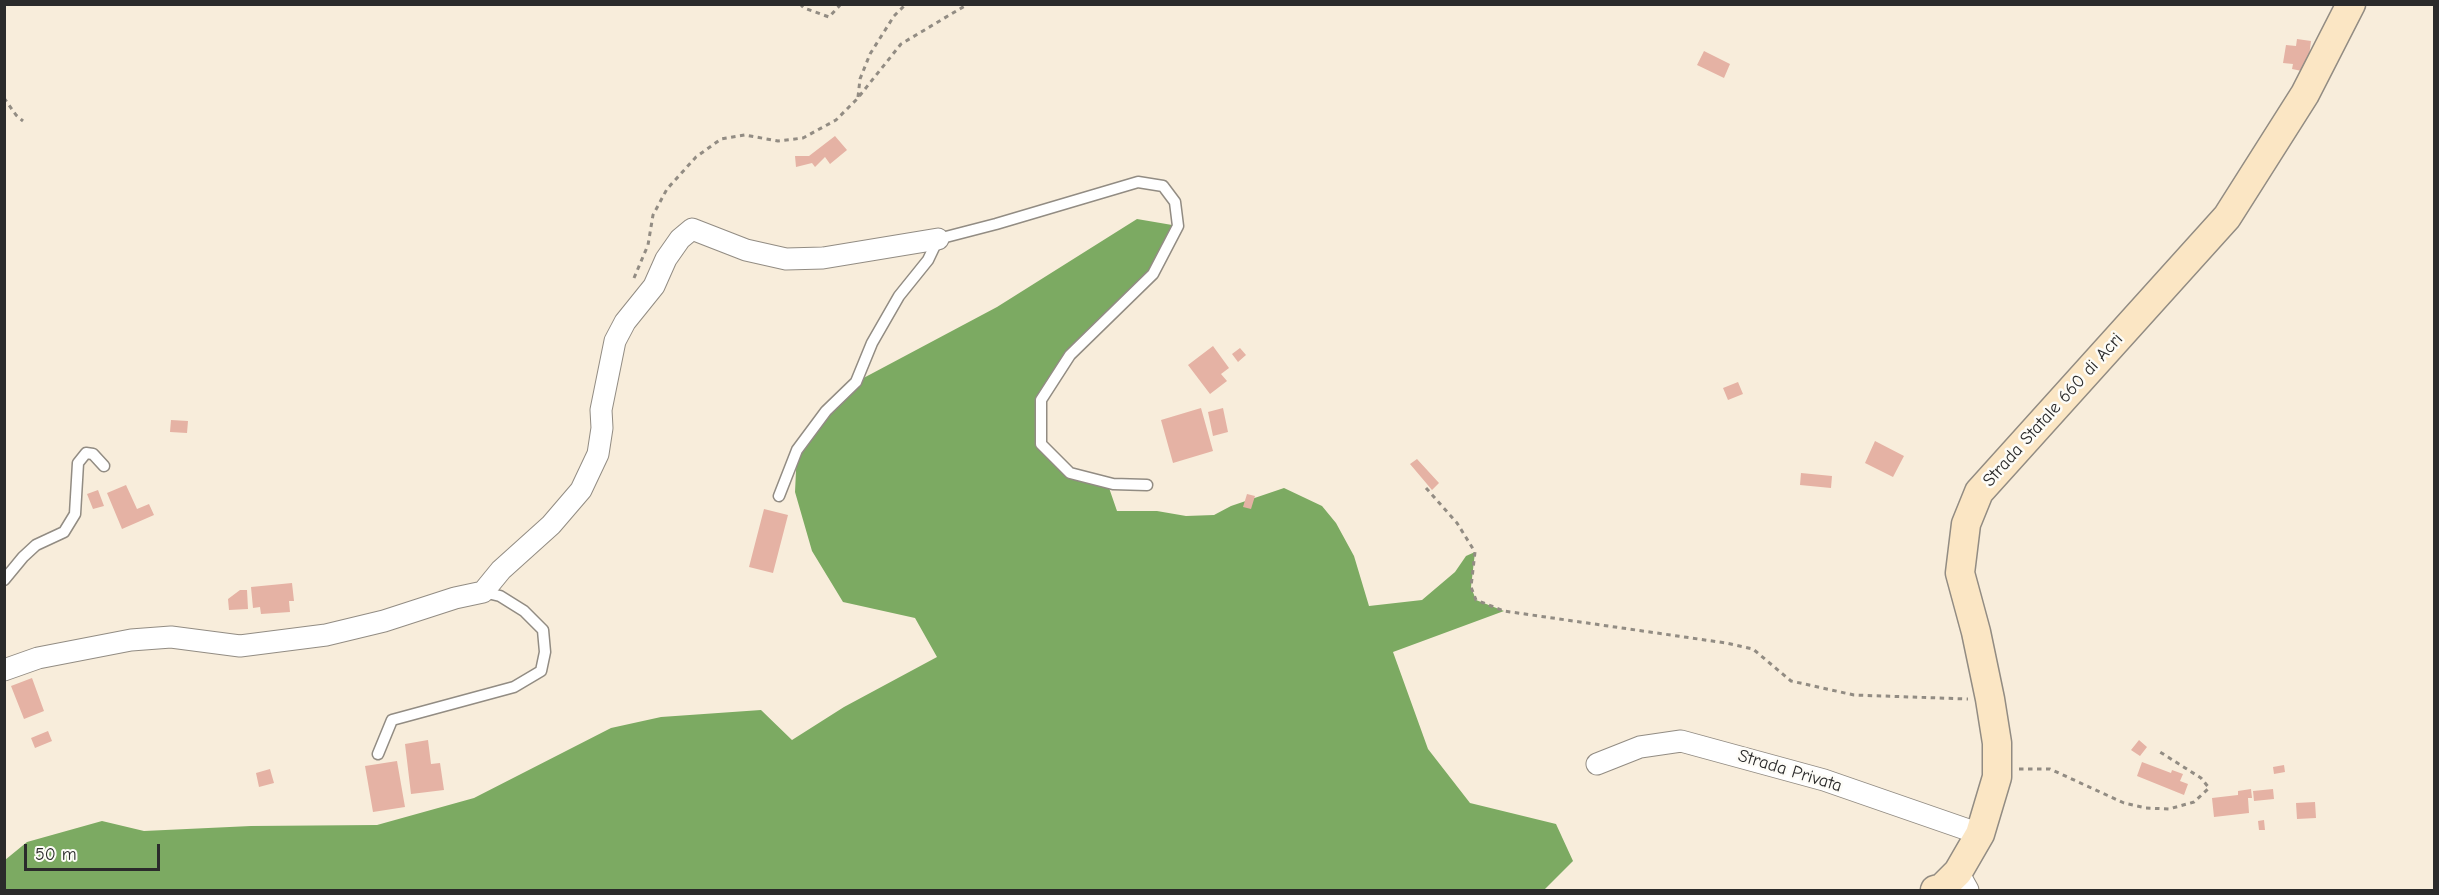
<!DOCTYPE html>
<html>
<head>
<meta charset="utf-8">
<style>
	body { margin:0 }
	#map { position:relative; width:2439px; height:895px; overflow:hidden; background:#f8eddb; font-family:"Comic Neue",sans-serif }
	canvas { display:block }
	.frame { position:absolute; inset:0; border:6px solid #2b2b2b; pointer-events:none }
	.scale { position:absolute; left:24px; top:844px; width:136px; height:27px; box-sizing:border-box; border:3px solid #2b2b2b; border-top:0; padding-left:8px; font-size:18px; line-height:21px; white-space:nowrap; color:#2b2b2b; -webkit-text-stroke:4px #fdfcf7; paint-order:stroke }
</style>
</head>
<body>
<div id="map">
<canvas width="2439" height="895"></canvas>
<div class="frame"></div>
<div class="scale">50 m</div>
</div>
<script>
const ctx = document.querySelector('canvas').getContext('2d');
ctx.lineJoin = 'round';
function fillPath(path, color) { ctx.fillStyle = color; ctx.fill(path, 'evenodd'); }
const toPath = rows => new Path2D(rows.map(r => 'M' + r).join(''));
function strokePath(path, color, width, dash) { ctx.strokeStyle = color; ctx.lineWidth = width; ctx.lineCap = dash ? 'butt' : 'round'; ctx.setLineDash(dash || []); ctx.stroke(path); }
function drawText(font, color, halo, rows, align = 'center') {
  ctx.font = font + ' "Comic Neue",sans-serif'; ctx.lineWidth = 5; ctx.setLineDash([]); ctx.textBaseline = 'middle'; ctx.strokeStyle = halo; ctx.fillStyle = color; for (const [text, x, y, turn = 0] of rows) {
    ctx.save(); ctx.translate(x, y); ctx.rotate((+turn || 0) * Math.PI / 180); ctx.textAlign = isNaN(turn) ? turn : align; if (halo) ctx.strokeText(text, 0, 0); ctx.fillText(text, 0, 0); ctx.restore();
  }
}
const forest = toPath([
	[1137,219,1178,226,1153,274,1108,315,1041,400,1041,444,1070,473,1107,482,1117,511,1157,511,1186,516,1214,515,1231,506,1284,488,1322,506,1336,523,1354,556,1369,606,1422,600,1455,572,1466,556,1475,552,1471,587,1476,600,1504,611,1393,652,1428,749,1470,803,1556,824,1573,861,1544,890,5,890,5,860,27,842,102,821,144,831,251,826,377,825,474,798,611,728,661,717,761,710,792,740,844,707,937,657,915,618,843,602,812,551,795,492,797,450,856,382,997,307]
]);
const building = toPath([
	[2297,39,2311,41,2307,72,2292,69,2293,64,2283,63,2286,45,2296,46],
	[1704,51,1730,64,1724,78,1697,65],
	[835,136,847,150,830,164,825,157,815,167,812,163,796,167,795,156,809,156],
	[1213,346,1229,368,1221,374,1227,381,1210,394,1188,365],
	[1240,348,1246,355,1238,362,1232,354],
	[1738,382,1743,394,1728,400,1723,388],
	[1201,408,1213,451,1173,463,1161,420],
	[1223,408,1228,432,1213,436,1208,412],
	[171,420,188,421,187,433,170,432],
	[1875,441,1904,456,1893,477,1865,463],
	[1417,459,1439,483,1432,490,1410,464],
	[1801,473,1832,476,1831,488,1800,485],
	[126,485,137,509,149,504,154,515,122,529,107,493],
	[98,490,104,506,93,509,87,494],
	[1247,494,1255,496,1251,509,1243,507],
	[764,509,788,515,773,573,749,567],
	[292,583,294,601,289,601,290,612,261,614,260,607,253,608,251,587],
	[240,590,247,590,248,609,229,610,228,599],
	[32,678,44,711,24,719,11,686],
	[48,731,52,741,35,748,31,738],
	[428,740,431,764,440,763,444,790,411,794,405,744],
	[2139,740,2147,747,2140,756,2131,750],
	[397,761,405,807,373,812,365,766],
	[2142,762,2171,773,2172,770,2183,774,2180,781,2188,784,2184,795,2137,776],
	[2284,765,2285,772,2274,774,2273,767],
	[270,769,274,783,259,787,256,773],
	[2251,789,2252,798,2248,798,2249,813,2214,817,2212,798,2238,795,2238,791],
	[2273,789,2274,799,2254,801,2253,791],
	[2315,802,2316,818,2297,819,2296,803],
	[2264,820,2265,830,2259,830,2258,821]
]);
const path = toPath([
	[800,4,804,8,829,17,841,4],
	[858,97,860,79,870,54,894,16,906,4],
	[4,98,16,115,23,121],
	[634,278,648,245,653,215,667,189,696,157,721,139,745,135,778,141,803,138,836,120,857,99,901,44,968,4],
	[1426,488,1457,523,1475,552,1471,587,1476,600,1504,611,1726,643,1753,649,1791,681,1854,695,1968,699],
	[2019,769,2050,769,2124,803,2146,808,2169,809,2194,802,2209,788,2201,778,2160,752]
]);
const lane = toPath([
	[779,496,797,450,826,411,856,382,872,343,899,296,928,260,938,239,996,224,1138,182,1163,186,1175,202,1178,226,1153,274,1070,355,1041,400,1041,444,1070,473,1113,484,1147,485],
	[4,580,23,557,36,545,64,532,75,514,78,463,86,453,93,454,104,466],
	[378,754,392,720,514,687,541,671,545,652,543,630,524,611,500,596,483,592]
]);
const street = toPath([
	[4,670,38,658,131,640,171,637,240,646,326,635,384,621,455,598,483,592,501,570,551,525,581,490,598,454,602,428,601,410,615,341,625,322,654,286,666,259,680,239,692,229,746,250,786,259,823,258,938,239],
	[1597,764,1640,747,1681,741,1824,780,1980,834],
	[1958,872,1968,890]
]);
const secondary = toPath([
	[1935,890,1942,888,1958,872,1980,834,1997,777,1997,743,1990,699,1976,632,1960,573,1966,524,1979,492,2227,217,2305,94,2351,4]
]);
const streetNames = [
	["Strada Statale 660 di Acri",2053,410,-48],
	["Strada Privata",1790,771,17]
];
fillPath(forest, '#7caa62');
fillPath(building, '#e5b2a4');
strokePath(lane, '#928c83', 13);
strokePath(street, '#928c83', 23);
strokePath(secondary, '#928c83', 31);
strokePath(path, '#928c83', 3, [4.5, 4.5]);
strokePath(lane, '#fff', 10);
strokePath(street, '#fff', 21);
strokePath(secondary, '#fbe6c4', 28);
drawText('18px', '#2b2b2b', '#fdfcf7', streetNames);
</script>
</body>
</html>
